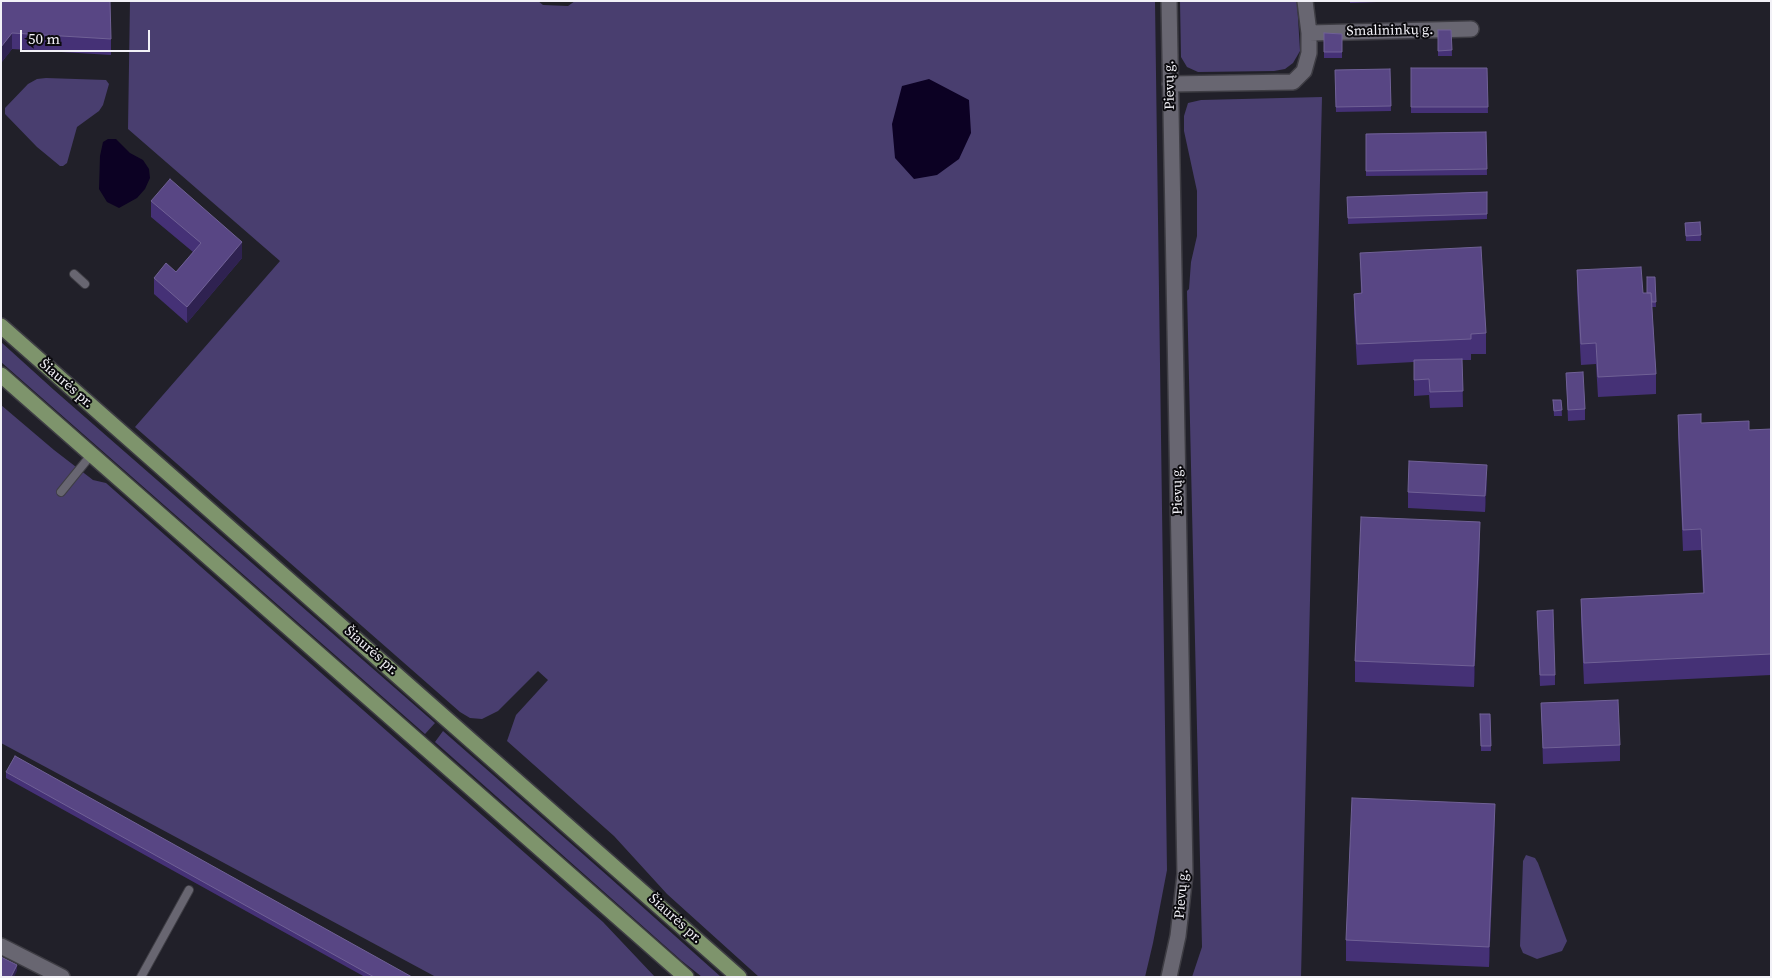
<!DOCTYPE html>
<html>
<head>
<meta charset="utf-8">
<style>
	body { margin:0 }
	#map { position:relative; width:1772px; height:978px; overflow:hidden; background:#212029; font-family:"Source Serif 4",serif }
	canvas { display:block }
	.frame { position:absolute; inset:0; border:2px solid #f2f1f7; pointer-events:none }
	.scale { position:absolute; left:20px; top:30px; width:130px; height:22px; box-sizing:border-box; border:2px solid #f2f1f7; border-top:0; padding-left:6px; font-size:15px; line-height:18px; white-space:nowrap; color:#f2f1f7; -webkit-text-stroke:4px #0b0a0e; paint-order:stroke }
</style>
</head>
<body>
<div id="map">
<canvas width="1772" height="978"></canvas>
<div class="frame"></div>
<div class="scale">50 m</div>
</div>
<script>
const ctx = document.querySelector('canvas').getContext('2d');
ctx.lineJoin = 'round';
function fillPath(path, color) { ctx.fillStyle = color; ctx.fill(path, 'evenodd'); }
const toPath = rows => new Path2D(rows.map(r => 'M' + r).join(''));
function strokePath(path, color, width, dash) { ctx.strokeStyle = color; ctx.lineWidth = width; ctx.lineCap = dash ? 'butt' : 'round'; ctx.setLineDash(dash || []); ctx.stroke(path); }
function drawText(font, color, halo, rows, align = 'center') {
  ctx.font = font + ' "Source Serif 4",serif'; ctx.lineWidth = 4; ctx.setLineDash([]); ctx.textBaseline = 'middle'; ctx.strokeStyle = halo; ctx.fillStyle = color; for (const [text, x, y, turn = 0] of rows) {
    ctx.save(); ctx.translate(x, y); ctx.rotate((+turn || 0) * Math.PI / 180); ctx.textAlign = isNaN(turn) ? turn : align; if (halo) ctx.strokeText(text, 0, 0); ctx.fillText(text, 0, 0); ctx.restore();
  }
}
const green = toPath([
	[130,1,538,1,543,5,568,6,575,1,1155,1,1167,870,1153,943,1145,977,759,977,667,894,614,836,507,741,516,715,548,680,538,671,498,711,482,719,470,718,460,712,135,427,280,261,128,129],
	[1180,1,1297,1,1300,51,1293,63,1285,69,1274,71,1198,72,1187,67,1181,57],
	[46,78,106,80,109,84,103,105,99,111,77,127,67,163,63,166,60,166,37,147,5,114,5,108,28,84,37,79],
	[1322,97,1301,977,1192,977,1202,947,1187,291,1189,289,1191,262,1197,236,1197,191,1184,131,1184,116,1188,103,1201,100],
	[1,342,54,390,435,723,425,734,1,362],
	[1,405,54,450,93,480,106,483,603,922,655,977,436,977,1,743],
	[443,731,609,877,721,977,702,977,682,961,435,742],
	[1526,855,1535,858,1538,863,1567,941,1562,951,1537,959,1523,953,1520,946,1523,861]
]);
const water = toPath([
	[929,79,969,100,971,133,959,159,937,175,914,179,895,158,892,124,902,86],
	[108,139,116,139,130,153,143,160,149,169,150,178,145,189,137,198,119,208,107,202,99,189,100,156,103,142]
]);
const lane = toPath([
	[74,274,85,284],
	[61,492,91,455],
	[141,977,189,890]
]);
const street = toPath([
	[1169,1,1185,874,1178,936,1169,977],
	[1309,33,1471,29],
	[1170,84,1293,82,1304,71,1309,53,1309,33,1305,1],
	[1,946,62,977]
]);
const primary = toPath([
	[1,326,739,977],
	[1,375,686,977]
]);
const wall = toPath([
	[1,1,111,39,111,55,12,49,1,63],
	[1350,1,1377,1,1377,2,1350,3],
	[1438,30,1451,30,1452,56,1438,56],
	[1324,33,1342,34,1342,58,1324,58],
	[1411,68,1487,68,1488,113,1411,113],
	[1390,69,1391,111,1336,112,1335,70],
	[1486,132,1487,175,1366,176,1366,134],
	[1487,192,1487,219,1348,224,1347,197],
	[151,201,242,258,187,323,154,294,154,278,176,272,193,252,151,217],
	[1700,222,1701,241,1686,241,1685,223],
	[1360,253,1486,333,1486,354,1471,354,1471,360,1462,360,1463,407,1430,408,1429,395,1414,396,1414,362,1357,365,1354,314,1354,294,1361,293],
	[1577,270,1643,293,1647,293,1655,277,1656,307,1652,307,1656,374,1656,394,1598,397,1596,364,1581,365,1577,291],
	[1566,373,1585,409,1585,420,1568,421],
	[1553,400,1561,400,1562,416,1554,416],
	[1678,415,1701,423,1749,430,1771,429,1771,675,1584,684,1581,620,1581,599,1703,593,1701,550,1683,551,1678,436],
	[1487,481,1485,512,1408,508,1408,492],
	[1480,542,1474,687,1355,682,1355,661],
	[1537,611,1555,675,1555,685,1540,686],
	[1541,703,1620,745,1620,761,1543,764],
	[1480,714,1490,714,1491,751,1481,751],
	[6,772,412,977,365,977,6,778],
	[1495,824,1489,967,1346,961,1346,940]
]);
const shadedWall = toPath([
	[12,33,12,49,1,63,1,47],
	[242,242,242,258,187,323,187,307],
	[1487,465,1487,481,1485,512,1485,496],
	[1480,522,1480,542,1474,687,1474,666],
	[1495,804,1495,824,1489,967,1489,947],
	[17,965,17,971,14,977,11,977]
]);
const building = toPath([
	[1,1,110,1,111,39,12,33,1,47,1,1],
	[1438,30,1451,30,1452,50,1438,51,1438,30],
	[1324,33,1342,34,1342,52,1324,52,1324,33],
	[1411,68,1487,68,1488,107,1411,107,1411,68],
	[1390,69,1391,106,1336,107,1335,70,1390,69],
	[1486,132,1487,169,1366,171,1366,134,1486,132],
	[170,179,242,242,187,307,154,278,166,263,176,272,201,243,151,201,170,179],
	[1487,192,1487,214,1348,218,1347,197,1487,192],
	[1700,222,1701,235,1686,236,1685,223,1700,222],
	[1481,247,1486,333,1471,334,1471,339,1357,344,1354,294,1362,293,1360,253,1481,247],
	[1641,267,1643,293,1651,293,1656,374,1598,377,1596,343,1581,344,1577,270,1641,267],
	[1647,277,1655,277,1656,302,1652,302,1651,293,1647,293,1647,277],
	[1462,359,1463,391,1430,392,1429,379,1414,380,1414,360,1462,359],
	[1583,372,1585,409,1568,410,1566,373,1583,372],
	[1553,400,1561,400,1562,410,1554,411,1553,400],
	[1701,414,1701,423,1749,421,1749,430,1771,429,1771,654,1584,663,1581,599,1704,593,1701,529,1683,530,1678,415,1701,414],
	[1409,461,1487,465,1485,496,1408,492,1409,461],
	[1361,517,1480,522,1474,666,1355,661,1361,517],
	[1553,610,1555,675,1540,675,1537,611,1553,610],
	[1618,700,1620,745,1543,748,1541,703,1618,700],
	[1480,714,1490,714,1491,746,1481,746,1480,714],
	[15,756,412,977,374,977,6,772,15,756],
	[1352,798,1495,804,1489,947,1346,940,1352,798],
	[1,957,17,965,11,977,1,977,1,957]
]);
const streetNames = [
	["Smalininkų g.",1390,31,-1],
	["Pievų g.",1170,85,-91],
	["Šiaurės pr.",66,384,41],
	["Pievų g.",1178,490,-91],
	["Šiaurės pr.",371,651,41],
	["Pievų g.",1182,894,-85],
	["Šiaurės pr.",675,919,42]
];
fillPath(green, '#493e6f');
fillPath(water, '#0c0123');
strokePath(lane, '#3e3d44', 10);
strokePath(street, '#3e3d44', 18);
strokePath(primary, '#3e3d44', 18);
strokePath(lane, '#686671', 8);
strokePath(street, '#686671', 15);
strokePath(primary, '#7e946c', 15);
fillPath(wall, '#453176');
fillPath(shadedWall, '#2f2251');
fillPath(building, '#584684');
strokePath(building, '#706196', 1);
drawText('14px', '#f2f1f7', '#0b0a0e', streetNames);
</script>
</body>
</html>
